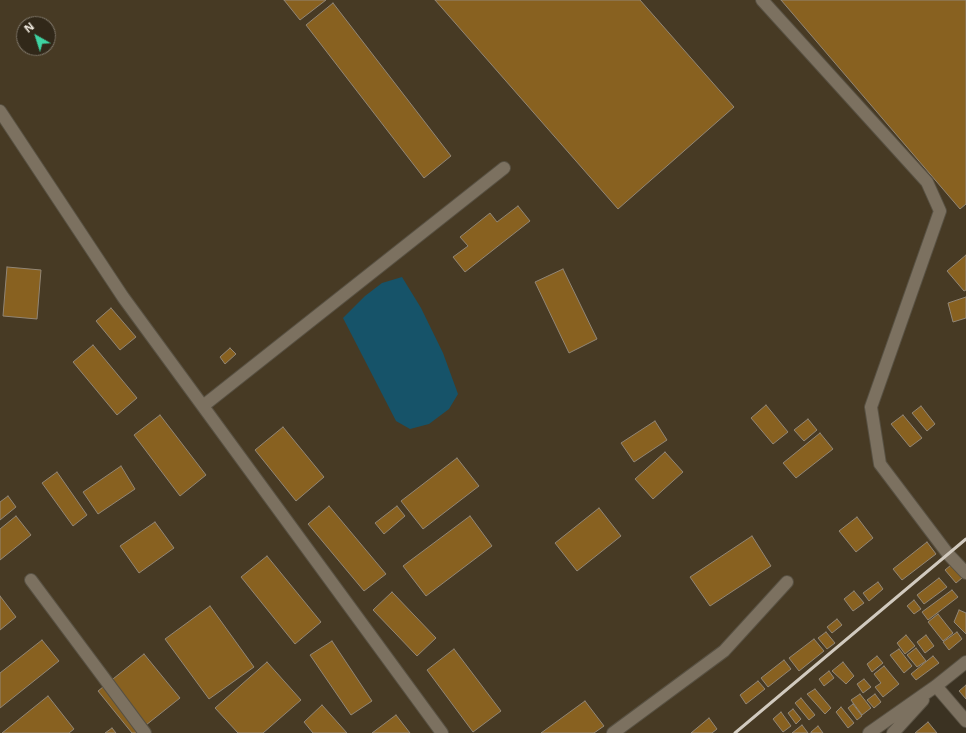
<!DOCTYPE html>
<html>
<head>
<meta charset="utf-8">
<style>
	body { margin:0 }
	#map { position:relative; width:966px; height:733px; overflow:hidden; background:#3b3222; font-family:"Open Sans",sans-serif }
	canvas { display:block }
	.north { position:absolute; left:16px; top:16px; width:40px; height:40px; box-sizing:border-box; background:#312819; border:1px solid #7f776a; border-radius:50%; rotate:321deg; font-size:11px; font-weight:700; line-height:16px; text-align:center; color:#f3ede3 }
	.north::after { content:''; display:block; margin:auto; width:14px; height:18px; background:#3ed4a3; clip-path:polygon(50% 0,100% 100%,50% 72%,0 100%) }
</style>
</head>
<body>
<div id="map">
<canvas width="966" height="733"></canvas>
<div class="north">N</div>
</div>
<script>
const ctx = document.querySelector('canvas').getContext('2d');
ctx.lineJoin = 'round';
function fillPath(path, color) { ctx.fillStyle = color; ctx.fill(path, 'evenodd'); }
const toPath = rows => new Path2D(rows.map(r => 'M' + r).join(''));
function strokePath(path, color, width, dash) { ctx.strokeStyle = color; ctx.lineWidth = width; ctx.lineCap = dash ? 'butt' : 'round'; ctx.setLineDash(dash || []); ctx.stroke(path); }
const built = toPath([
	[0,0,966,0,966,662,879,733,0,733],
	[24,24,48,24,48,48,24,48]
]);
const water = toPath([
	[402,277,421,308,443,353,458,394,449,409,429,424,410,429,396,421,343,318,365,296,382,283]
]);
const building = toPath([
	[284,0,326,0,300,20,284,0],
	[435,0,640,0,734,107,618,209,435,0],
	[781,0,966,0,966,204,960,209,781,0],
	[333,3,451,156,424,178,306,25,333,3],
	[518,206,530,221,465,272,453,257,468,246,460,237,490,213,497,222,518,206],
	[966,255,966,290,964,291,947,271,966,255],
	[7,267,41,270,37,319,3,316,7,267],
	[563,269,597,339,569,353,535,282,563,269],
	[966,297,966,318,953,322,948,303,966,297],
	[111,308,136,337,120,350,96,321,111,308],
	[93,345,137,398,117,415,73,362,93,345],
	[230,348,236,354,225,364,220,357,230,348],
	[766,405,788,432,773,444,751,418,766,405],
	[921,406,935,424,927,431,912,413,921,406],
	[160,415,206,475,180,496,134,435,160,415],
	[903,415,922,438,910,447,891,424,903,415],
	[808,419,817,430,804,441,794,430,808,419],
	[655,421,667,440,634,462,621,443,655,421],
	[283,427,324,477,296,501,255,450,283,427],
	[820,433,833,449,796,478,783,463,820,433],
	[665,452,683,472,653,499,635,479,665,452],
	[457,458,479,486,423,529,401,501,457,458],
	[121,466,135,489,98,514,83,492,121,466],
	[57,472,87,515,73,526,42,483,57,472],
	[8,496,16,507,0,520,0,502,8,496],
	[329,506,386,574,364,591,308,524,329,506],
	[397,506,405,516,384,534,375,523,397,506],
	[599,508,621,536,577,571,555,543,599,508],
	[16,516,31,535,0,560,0,529,16,516],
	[470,516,492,546,426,596,403,566,470,516],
	[857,517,873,538,856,552,839,531,857,517],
	[155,522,174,548,139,573,120,546,155,522],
	[752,536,771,566,710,606,690,577,752,536],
	[927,542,936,554,902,580,893,569,927,542],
	[267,556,321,622,295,644,241,577,267,556],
	[951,565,962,578,956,583,945,570,951,565],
	[939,578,947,587,924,604,917,595,939,578],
	[878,582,883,589,869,601,863,593,878,582],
	[952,590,958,597,928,620,922,612,952,590],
	[854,591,864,603,853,611,844,599,854,591],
	[392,592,436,638,417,656,373,610,392,592],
	[0,596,16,617,0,630,0,596],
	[914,600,921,609,914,614,907,606,914,600],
	[210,606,254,667,209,699,165,639,210,606],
	[959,610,966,613,966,634,954,622,959,610],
	[938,614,953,633,943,641,928,622,938,614],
	[837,619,842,625,832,633,827,627,837,619],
	[826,632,835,643,827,649,818,638,826,632],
	[957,632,962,639,949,650,943,642,957,632],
	[906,635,915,646,905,654,897,643,906,635],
	[926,635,934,646,925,653,917,642,926,635],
	[814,639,824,651,799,671,789,658,814,639],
	[42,640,59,661,0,708,0,673,42,640],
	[332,641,372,701,351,715,310,655,332,641],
	[916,648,926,661,917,667,907,655,916,648],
	[454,649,501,711,473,732,427,670,454,649],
	[899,649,912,666,904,673,890,655,899,649],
	[144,654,180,698,136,733,132,733,98,691,144,654],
	[877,656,883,663,872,672,867,664,877,656],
	[933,656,939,663,916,680,911,674,933,656],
	[784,660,791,669,768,687,761,678,784,660],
	[267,662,301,700,263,733,238,733,215,708,267,662],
	[843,662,854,676,846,684,832,671,843,662],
	[884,666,899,684,883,697,875,687,881,683,874,674,884,666],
	[829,671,834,678,824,686,819,679,829,671],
	[864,679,871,687,863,693,857,684,864,679],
	[758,681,765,689,746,704,740,695,758,681],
	[966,685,966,699,959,691,966,685],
	[815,689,831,708,825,714,807,694,815,689],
	[860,694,871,708,862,715,851,700,860,694],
	[875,694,881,702,874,708,867,700,875,694],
	[48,696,74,729,69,733,2,733,48,696],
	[801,698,815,715,809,720,795,703,801,698],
	[585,701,604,726,594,733,541,733,585,701],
	[853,704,862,716,857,720,848,708,853,704],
	[322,705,347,733,313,733,304,722,322,705],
	[841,707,854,723,848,728,836,712,841,707],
	[793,709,801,719,796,724,788,713,793,709],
	[781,712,791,726,783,732,773,719,781,712],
	[396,715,410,733,372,733,396,715],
	[709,718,717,729,712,733,691,733,709,718],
	[928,722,937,733,915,733,928,722],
	[802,725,808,733,792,733,802,725],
	[818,726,823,733,811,733,811,732,818,726],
	[112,728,116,733,105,733,112,728]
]);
const street = toPath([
	[762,0,927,182,940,211,871,407,880,464,948,554,966,573],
	[0,111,123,297,442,733],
	[203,406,504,168],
	[31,580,145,733],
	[613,733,724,651,787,582]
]);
const secondary = toPath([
	[936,686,966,721],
	[869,733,936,686,966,662],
	[893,733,923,700]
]);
const rail = toPath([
	[735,733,966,539]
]);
fillPath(built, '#473a24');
fillPath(water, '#165369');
fillPath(building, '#886120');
strokePath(building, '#928675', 1);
strokePath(street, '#585143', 14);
strokePath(secondary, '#585143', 14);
strokePath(street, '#7c7160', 12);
strokePath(secondary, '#7c7160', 12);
strokePath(rail, '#d1cabf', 3);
</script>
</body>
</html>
